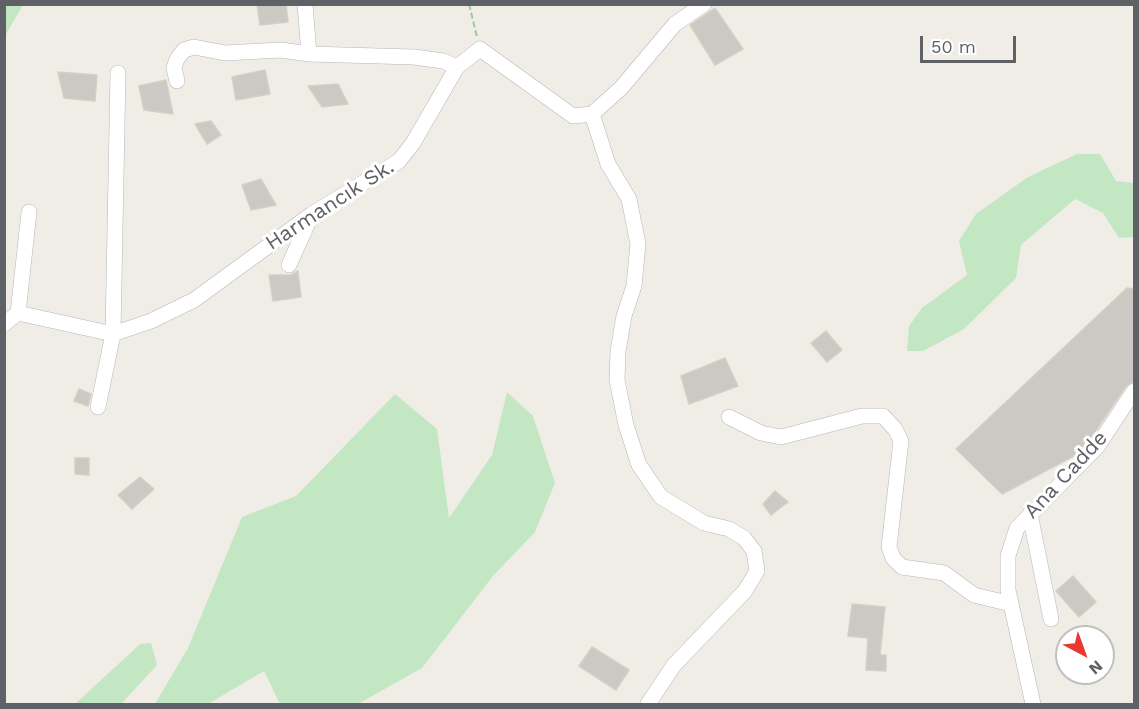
<!DOCTYPE html>
<html>
<head>
<meta charset="utf-8">
<style>
	body { margin:0 }
	#map { position:relative; width:1139px; height:709px; overflow:hidden; background:#f0ede6; font-family:"Work Sans",sans-serif }
	canvas { display:block }
	.frame { position:absolute; inset:0; border:6px solid #5e6266; pointer-events:none }
	.north { position:absolute; left:1055px; top:625px; width:60px; height:60px; box-sizing:border-box; background:#fff; border:2px solid #bfc0c2; border-radius:50%; rotate:139deg; font-size:16px; font-weight:700; line-height:24px; text-align:center; color:#5e6266 }
	.north::after { content:''; display:block; margin:auto; width:21px; height:27px; background:#eb3731; clip-path:polygon(50% 0,100% 100%,50% 72%,0 100%) }
	.scale { position:absolute; left:920px; top:36px; width:96px; height:27px; box-sizing:border-box; border:3px solid #5e6266; border-top:0; padding-left:8px; font-size:18px; line-height:21px; white-space:nowrap; color:#5e6266; -webkit-text-stroke:4px #fff; paint-order:stroke }
</style>
</head>
<body>
<div id="map">
<canvas width="1139" height="709"></canvas>
<div class="frame"></div>
<div class="north">N</div>
<div class="scale">50 m</div>
</div>
<script>
const ctx = document.querySelector('canvas').getContext('2d');
ctx.lineJoin = 'round';
function fillPath(path, color) { ctx.fillStyle = color; ctx.fill(path, 'evenodd'); }
const toPath = rows => new Path2D(rows.map(r => 'M' + r).join(''));
function strokePath(path, color, width, dash) { ctx.strokeStyle = color; ctx.lineWidth = width; ctx.lineCap = dash ? 'butt' : 'round'; ctx.setLineDash(dash || []); ctx.stroke(path); }
function drawText(font, color, halo, rows, align = 'center') {
  ctx.font = font + ' "Work Sans",sans-serif'; ctx.lineWidth = 6; ctx.setLineDash([]); ctx.textBaseline = 'middle'; ctx.strokeStyle = halo; ctx.fillStyle = color; for (const [text, x, y, turn = 0] of rows) {
    ctx.save(); ctx.translate(x, y); ctx.rotate((+turn || 0) * Math.PI / 180); ctx.textAlign = isNaN(turn) ? turn : align; if (halo) ctx.strokeText(text, 0, 0); ctx.fillText(text, 0, 0); ctx.restore();
  }
}
const green = toPath([
	[5,4,23,5,5,36,4,5],
	[1077,154,1100,154,1116,181,1134,183,1134,237,1119,238,1103,213,1075,199,1021,245,1016,278,964,329,923,351,907,351,909,326,922,308,967,275,959,241,976,214,1028,177],
	[507,392,533,416,555,483,535,532,493,576,422,668,358,704,284,704,279,702,264,671,208,704,155,704,188,648,242,517,296,496,395,394,437,429,449,518,492,455],
	[151,643,157,665,121,704,75,704,140,644]
]);
const building = toPath([
	[257,4,286,4,288,22,260,25,257,4],
	[715,8,743,49,715,65,690,25,715,8],
	[265,70,270,94,236,100,232,77,265,70],
	[58,72,97,75,95,101,64,98,58,72],
	[166,80,173,114,144,110,139,86,166,80],
	[338,84,348,104,322,107,308,86,338,84],
	[211,121,221,135,207,144,195,124,211,121],
	[261,179,276,205,251,210,242,185,261,179],
	[298,271,301,297,273,301,269,275,291,275,298,271],
	[1127,288,1134,289,1134,381,1126,386,1089,441,1074,456,1002,494,956,449,1127,288],
	[826,331,842,350,827,362,811,343,826,331],
	[725,358,738,386,689,404,681,376,725,358],
	[79,389,91,394,88,406,74,401,79,389],
	[75,458,89,458,89,475,75,474,75,458],
	[140,477,154,489,132,509,118,495,140,477],
	[775,491,788,502,771,515,763,504,775,491],
	[1073,576,1096,602,1079,617,1056,591,1073,576],
	[852,604,885,607,880,655,886,655,886,671,866,670,868,638,848,636,852,604],
	[592,647,629,670,616,690,579,666,592,647]
]);
const path = toPath([
	[469,4,477,37]
]);
const minor = toPath([
	[305,4,309,54],
	[177,81,174,68,177,59,184,50,194,47,225,53,281,50,309,54,414,57,443,61,457,67],
	[592,114,608,164,629,199,638,244,634,286,624,316,618,351,617,380,626,425,639,465,661,497,704,523,729,529,744,538,754,551,757,571,745,591,674,665,648,704],
	[289,265,312,214],
	[18,313,29,212],
	[4,324,18,313,113,334,151,321,194,300,312,214,399,161,413,143,457,67,480,49,573,116,592,114,621,88,675,24,704,4],
	[98,407,113,334,118,73],
	[729,417,761,433,781,437,862,416,883,416,895,429,901,441,889,547,893,558,902,567,944,573,974,595,1011,604],
	[1030,514,1051,619],
	[1033,704,1008,590,1008,556,1017,528,1097,447,1134,391]
]);
const streetNames = [
	["Harmancık Sk.",330,205,-33],
	["Ana Cadde",1066,475,-47]
];
fillPath(green, '#c4e7c3');
fillPath(building, '#ccc8c3');
strokePath(building, '#d5cfc4', 1.5);
strokePath(minor, '#b3b7bb', 16);
strokePath(path, '#9cc8a6', 2, [6, 3]);
strokePath(minor, '#fff', 15);
drawText('21px', '#5e6266', '#fff', streetNames);
</script>
</body>
</html>
